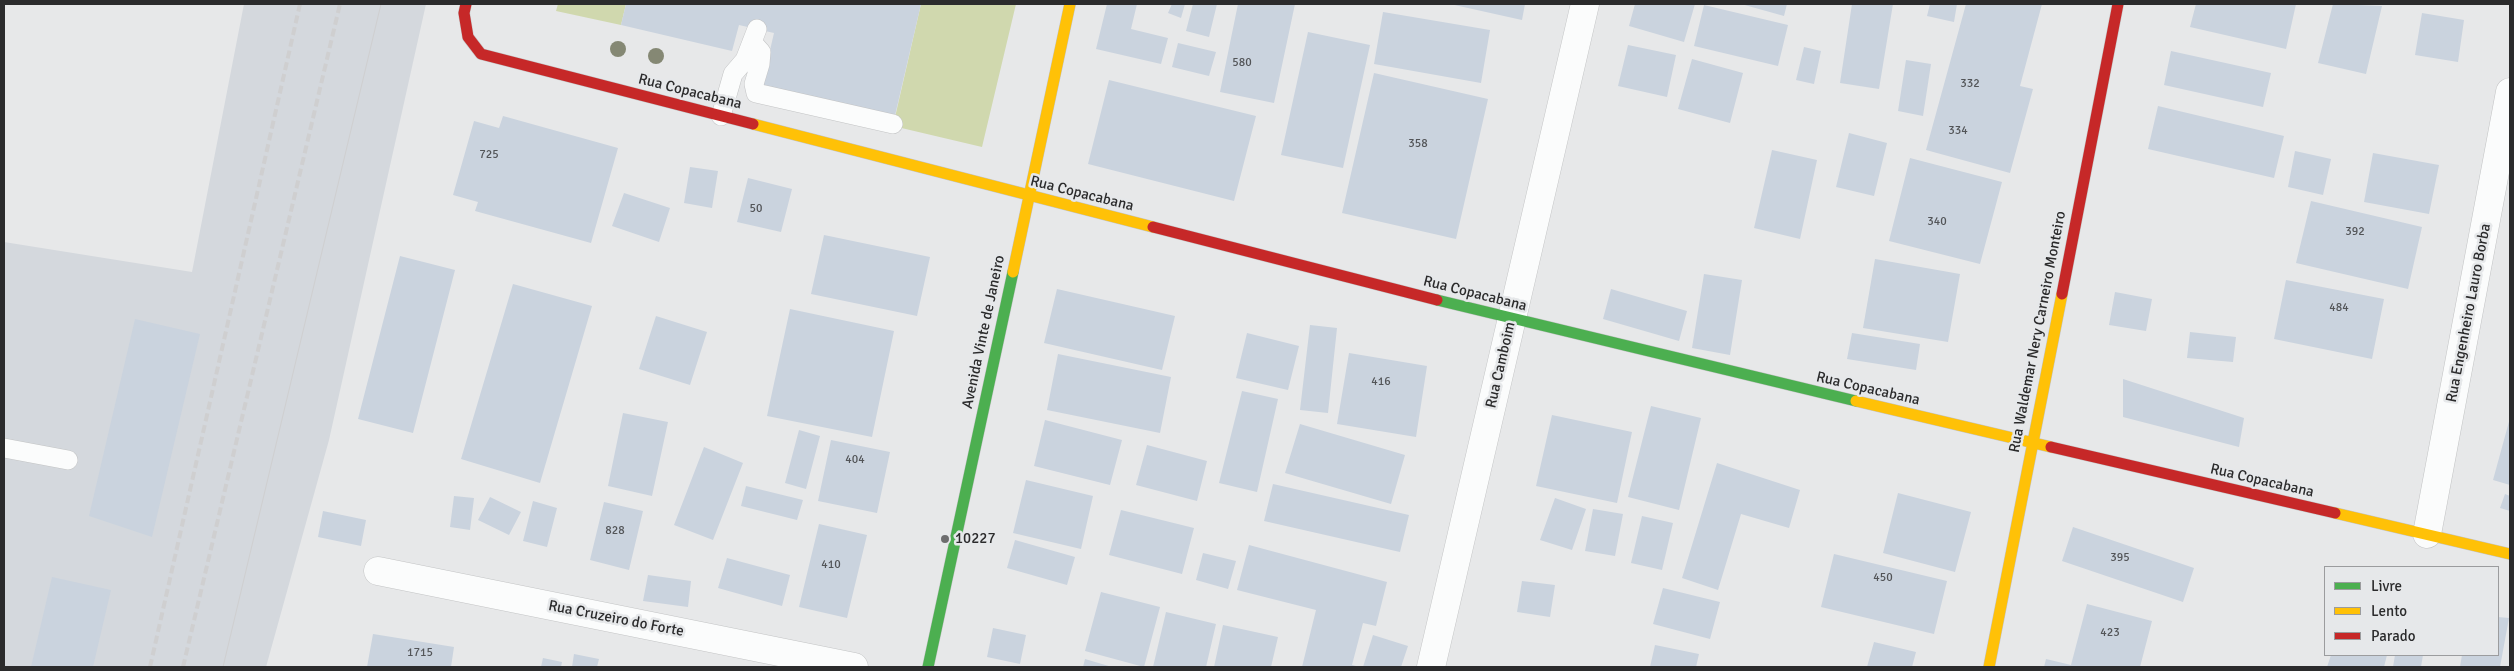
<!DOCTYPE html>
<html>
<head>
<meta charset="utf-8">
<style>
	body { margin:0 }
	#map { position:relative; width:2514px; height:671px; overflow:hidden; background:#e7e8e9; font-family:Signika,sans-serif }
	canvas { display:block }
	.frame { position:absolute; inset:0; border:5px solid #2b2b2c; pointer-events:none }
	.legend { position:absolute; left:2324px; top:566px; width:175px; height:90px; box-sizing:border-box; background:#e6e8ea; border:1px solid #9b9c9e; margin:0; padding:6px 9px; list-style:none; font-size:15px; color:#2b2b2c }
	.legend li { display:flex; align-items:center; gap:10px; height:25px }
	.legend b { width:25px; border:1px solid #9b9c9e }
</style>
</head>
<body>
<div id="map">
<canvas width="2514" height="671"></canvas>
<div class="frame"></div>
<ul class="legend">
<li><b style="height:6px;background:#4caf50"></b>Livre</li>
<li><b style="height:6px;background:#ffc107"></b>Lento</li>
<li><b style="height:6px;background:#c62828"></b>Parado</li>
</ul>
</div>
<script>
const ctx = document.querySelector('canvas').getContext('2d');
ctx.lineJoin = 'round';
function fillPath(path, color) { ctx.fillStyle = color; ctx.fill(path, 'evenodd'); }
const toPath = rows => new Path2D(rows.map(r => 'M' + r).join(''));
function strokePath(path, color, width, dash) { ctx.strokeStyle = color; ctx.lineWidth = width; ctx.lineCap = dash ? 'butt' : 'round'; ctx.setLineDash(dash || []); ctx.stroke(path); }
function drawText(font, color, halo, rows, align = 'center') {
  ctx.font = font + ' Signika,sans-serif'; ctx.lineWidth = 5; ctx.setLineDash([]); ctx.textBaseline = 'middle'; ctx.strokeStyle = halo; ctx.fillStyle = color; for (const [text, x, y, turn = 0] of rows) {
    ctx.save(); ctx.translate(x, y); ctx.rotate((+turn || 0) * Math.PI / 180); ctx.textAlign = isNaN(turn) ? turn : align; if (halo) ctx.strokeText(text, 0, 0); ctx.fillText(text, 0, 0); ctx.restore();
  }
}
const built = toPath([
	[244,4,426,4,329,440,266,667,4,667,4,242,192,272]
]);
const green = toPath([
	[558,4,626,4,621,25,556,11],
	[921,4,1016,4,982,147,893,126]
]);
const building = toPath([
	[626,4,921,4,893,124,760,93,774,33,739,25,732,51,621,25],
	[1107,4,1137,4,1131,29,1168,38,1161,64,1096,49],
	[1172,4,1185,4,1181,18,1168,13],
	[1193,4,1217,4,1209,37,1186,31],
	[1238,4,1295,4,1274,103,1220,92],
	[1450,4,1525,4,1522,20],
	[1635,4,1695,4,1684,42,1629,26],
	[1741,4,1787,4,1784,16],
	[1852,4,1893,4,1879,89,1840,83],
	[1930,4,1957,4,1954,22,1927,16],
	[1966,4,2042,4,2020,86,2033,89,2010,173,1926,150],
	[2196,4,2296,4,2286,49,2190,27],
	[2333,4,2382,6,2366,74,2318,63],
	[1704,5,1788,25,1778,66,1694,46],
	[1383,12,1490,30,1481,83,1374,64],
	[2422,13,2464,20,2458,62,2415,55],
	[1308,32,1370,45,1343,168,1281,155],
	[1178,43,1216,52,1209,76,1172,67],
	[1628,45,1676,55,1667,97,1618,86],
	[1804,47,1821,51,1814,84,1796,80],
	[2171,51,2271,73,2263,107,2164,85],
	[1692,59,1743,73,1730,123,1678,109],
	[1906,60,1931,64,1923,116,1898,111],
	[1374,73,1488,99,1456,239,1342,213],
	[1109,80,1256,116,1234,201,1088,164],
	[2158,106,2284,136,2274,178,2148,149],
	[503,116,618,148,591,243,475,211,478,202,453,195,474,121,499,128],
	[1849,133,1887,143,1874,196,1836,187],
	[1772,150,1817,160,1800,239,1754,228],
	[2295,151,2331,159,2323,195,2288,187],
	[2373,153,2439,165,2429,214,2364,202],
	[1910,158,2002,182,1980,264,1889,241],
	[690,167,718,171,712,208,684,203],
	[748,178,792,189,781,232,737,222],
	[624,193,670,208,659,242,612,226],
	[2311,201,2422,227,2408,289,2296,263],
	[824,235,930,257,917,316,811,294],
	[400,256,455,270,413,433,358,419],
	[1875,259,1960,274,1948,342,1863,328],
	[1704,274,1742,280,1730,355,1692,348],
	[2286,280,2384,299,2372,359,2274,339],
	[513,284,592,306,540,483,461,459],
	[1057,289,1175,316,1162,370,1044,343],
	[1611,289,1687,311,1679,341,1603,319],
	[2115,292,2152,299,2146,331,2109,325],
	[790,309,894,331,872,437,767,416],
	[656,316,707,332,690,385,639,369],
	[135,319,200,334,152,537,89,516],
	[1310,325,1337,328,1328,413,1300,410],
	[2190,332,2236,337,2233,362,2187,358],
	[1247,333,1299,346,1288,390,1236,378],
	[1852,333,1920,344,1916,370,1847,359],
	[1349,353,1427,366,1416,437,1337,424],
	[1058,354,1171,377,1160,433,1047,410],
	[2123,379,2244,418,2239,447,2123,417],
	[1242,391,1278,399,1257,492,1219,483],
	[1651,406,1701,418,1679,510,1628,497],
	[623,413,668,422,652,496,608,486],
	[1552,415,1632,432,1617,503,1536,486],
	[2510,418,2510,485,2493,480],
	[1045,420,1122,440,1110,485,1034,466],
	[1300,424,1405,455,1391,504,1285,473],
	[799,430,820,436,806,489,785,483],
	[831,440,890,452,877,513,818,501],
	[1147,445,1207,461,1197,501,1136,485],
	[704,447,743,463,713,540,674,525],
	[1717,463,1800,490,1789,528,1741,514,1718,590,1682,578],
	[1026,480,1093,496,1081,549,1013,533],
	[1273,484,1409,515,1400,552,1264,521],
	[746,486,803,500,797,520,741,506],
	[1898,493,1971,512,1955,572,1883,553],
	[2505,494,2510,496,2510,511,2500,508],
	[454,496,474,498,470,530,450,527],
	[490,497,521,512,509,535,478,520],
	[1555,498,1586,509,1572,550,1540,540],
	[533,501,557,508,547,547,523,541],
	[604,502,643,511,629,570,590,560],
	[1593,509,1623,514,1615,556,1585,551],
	[1121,510,1194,528,1182,574,1109,555],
	[323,511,366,520,361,546,318,537],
	[1642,516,1673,523,1662,570,1631,563],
	[819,524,867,535,847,618,799,607],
	[2073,527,2194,568,2183,602,2062,561],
	[1015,540,1075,557,1067,585,1007,568],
	[1249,545,1387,582,1376,626,1363,623,1352,665,1360,667,1302,667,1316,610,1237,590],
	[1203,553,1236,561,1228,589,1196,580],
	[1834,554,1947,581,1934,634,1821,607],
	[727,558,790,575,782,606,718,588],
	[648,575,691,581,688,607,643,601],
	[52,577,111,590,93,667,31,667],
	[1522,581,1555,585,1550,617,1517,612],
	[1663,588,1720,602,1710,639,1653,624],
	[1101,592,1160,607,1144,667,1085,651],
	[2087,604,2152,621,2140,667,2044,667,2046,659,2071,665],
	[1166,612,1216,624,1206,667,1153,667],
	[2498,617,2509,618,2500,667,2460,667,2462,655,2498,655],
	[1223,625,1278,637,1271,667,1214,667],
	[993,628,1026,635,1020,664,987,657],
	[373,634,454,647,451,667,367,667],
	[1373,635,1408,646,1401,667,1363,667],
	[1874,642,1916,652,1912,667,1867,667],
	[1655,645,1699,654,1696,667,1650,667],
	[574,654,599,659,597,667,572,667],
	[2331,655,2387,655,2384,667,2327,667],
	[2395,655,2423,655,2421,667,2393,667],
	[543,658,562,662,561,667,541,667],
	[1085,659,1112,667,1083,667]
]);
const lane = toPath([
	[752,42,761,52,760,64,754,84,756,93,893,124],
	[721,116,733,74,745,60,757,29],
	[4,448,68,460]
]);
const street = toPath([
	[2427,534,2510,92],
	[378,571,854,667],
	[1431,667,1585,4]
]);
const fast = toPath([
	[1437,300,1856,401],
	[928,667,1013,272]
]);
const slow = toPath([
	[753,124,1153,227],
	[1013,272,1070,4],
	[1856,401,2051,447],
	[2335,513,2510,554],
	[1989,667,2062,294]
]);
const jam = toPath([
	[466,4,464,13,468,37,481,54,753,124],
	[1153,227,1437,300],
	[2062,294,2118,4],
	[2051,447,2335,513]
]);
const tram = toPath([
	[223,667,381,4]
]);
const rail = toPath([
	[150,667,300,4],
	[183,667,340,4]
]);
const trees = [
	[618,49],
	[656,56]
];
const markers = [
	[945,539,5,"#6d6d6e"]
];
const numberNames = [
	["580",1242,63],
	["332",1970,84],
	["334",1958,131],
	["358",1418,144],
	["725",489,155],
	["50",756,209],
	["340",1937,222],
	["392",2355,232],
	["484",2339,308],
	["416",1381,382],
	["404",855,460],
	["828",615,531],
	["395",2120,558],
	["410",831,565],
	["450",1883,578],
	["423",2110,633],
	["1715",420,653]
];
const streetNames = [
	["Rua Copacabana",690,92,14],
	["Rua Copacabana",1082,194,14],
	["Rua Copacabana",1475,294,14],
	["Rua Engenheiro Lauro Borba",2469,313,-79],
	["Avenida Vinte de Janeiro",984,332,-78],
	["Rua Waldemar Nery Carneiro Monteiro",2038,332,-79],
	["Rua Camboim",1501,365,-77],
	["Rua Copacabana",1868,389,13],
	["Rua Copacabana",2262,481,13],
	["Rua Cruzeiro do Forte",616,619,11]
];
const poiNames = [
	["10227",955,539]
];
fillPath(built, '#d4d8dd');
fillPath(green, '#d0d8ae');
fillPath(building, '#cad3de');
strokePath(lane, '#c3c4c5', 20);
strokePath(street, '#c3c4c5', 29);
strokePath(fast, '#c3c4c5', 12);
strokePath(slow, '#c3c4c5', 12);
strokePath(jam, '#c3c4c5', 12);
strokePath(lane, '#fbfcfc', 19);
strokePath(street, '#fbfcfc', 28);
strokePath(fast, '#4caf50', 11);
strokePath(slow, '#ffc107', 11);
strokePath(jam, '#c62828', 11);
strokePath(tram, '#cfcfd0', 1);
strokePath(rail, '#cfcfd0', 4, [8, 4]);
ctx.fillStyle = '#858874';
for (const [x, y] of trees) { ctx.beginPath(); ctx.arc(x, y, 8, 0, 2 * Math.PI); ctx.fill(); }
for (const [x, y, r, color] of markers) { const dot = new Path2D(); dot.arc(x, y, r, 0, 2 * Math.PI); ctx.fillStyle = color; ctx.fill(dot); strokePath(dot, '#e6e8ea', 2); }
drawText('12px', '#535558', null, numberNames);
drawText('15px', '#2b2b2c', '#e6e8ea', streetNames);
drawText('15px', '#2b2b2c', '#e6e8ea', poiNames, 'left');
</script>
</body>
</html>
